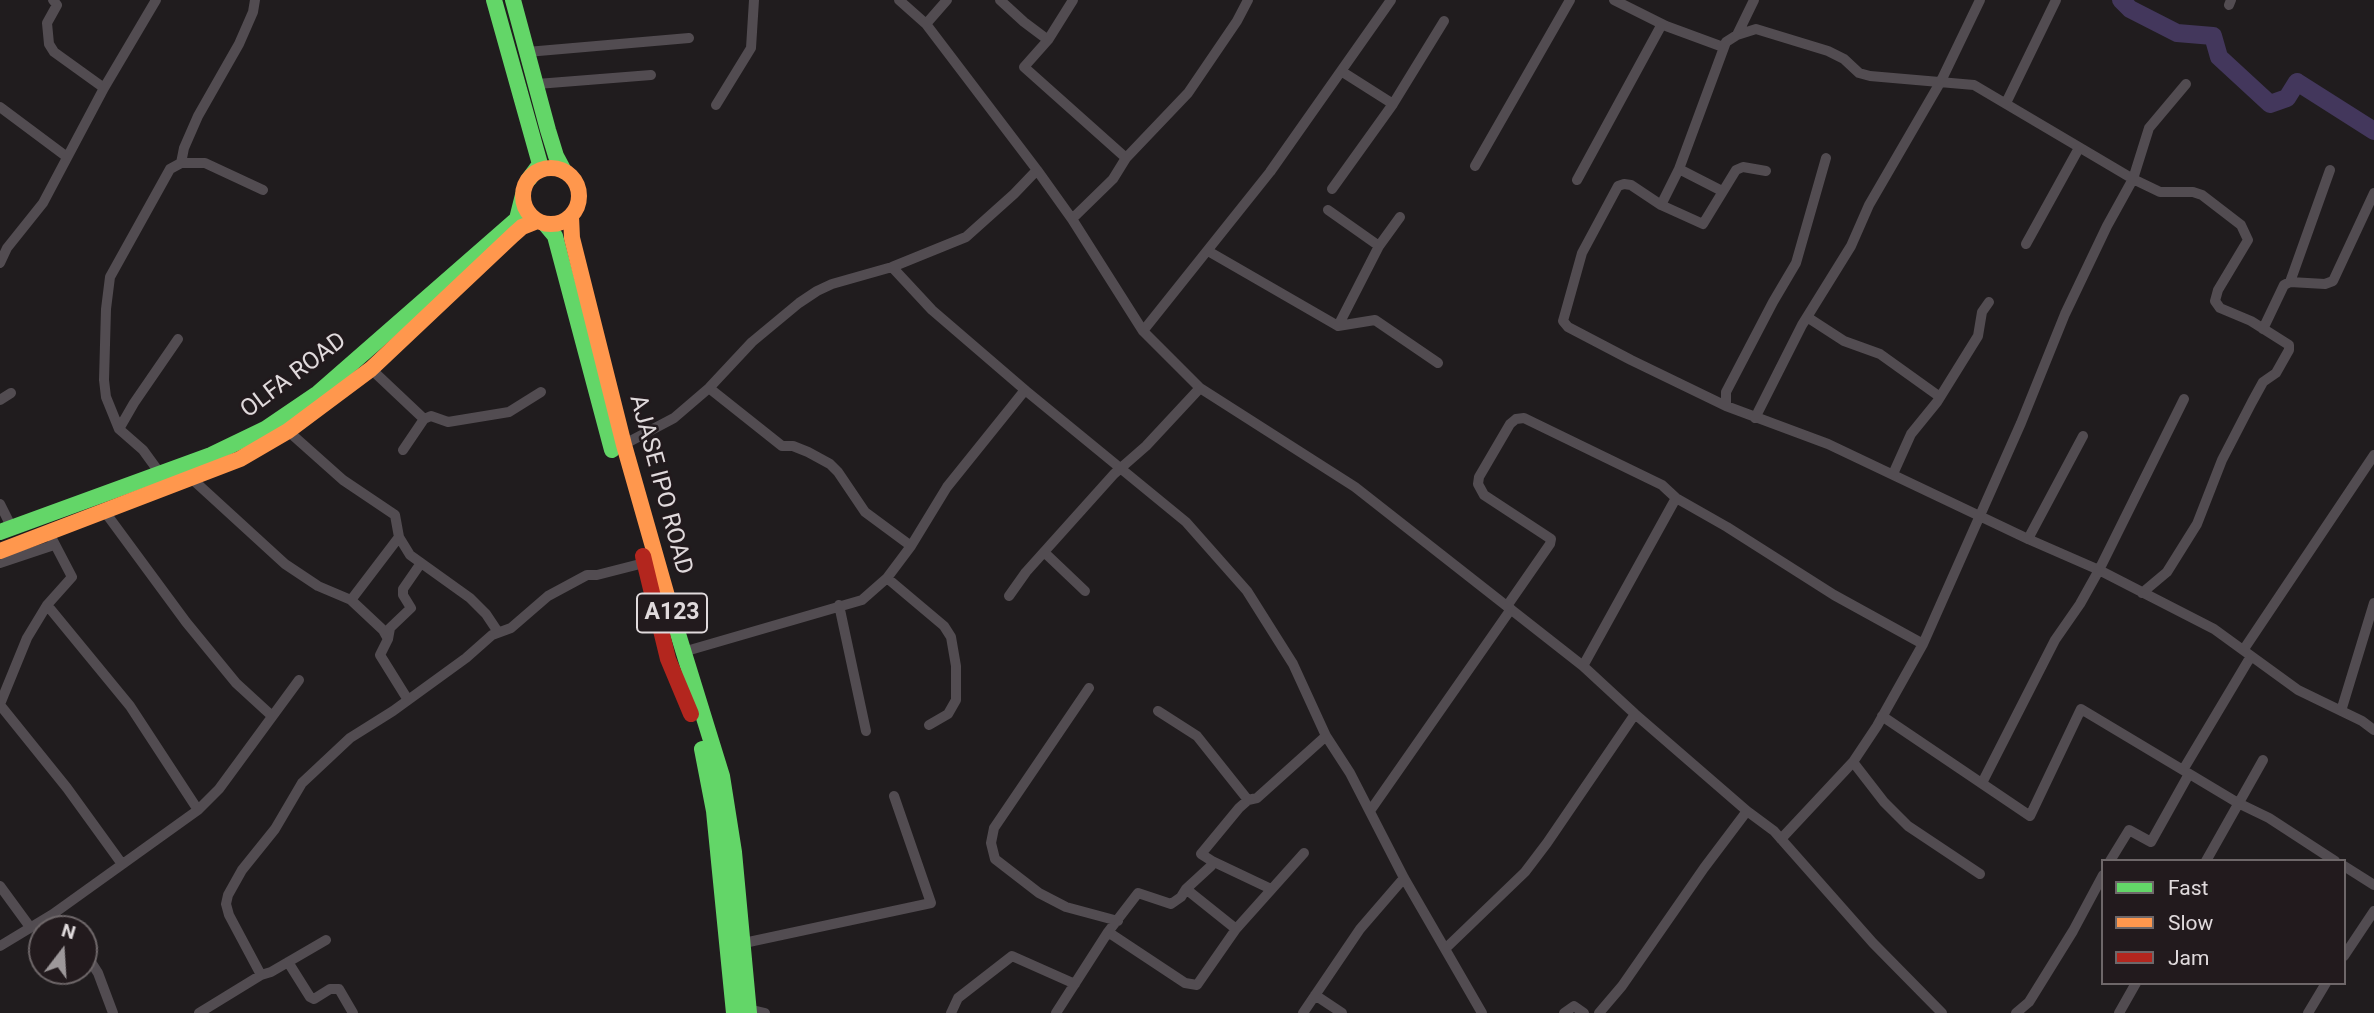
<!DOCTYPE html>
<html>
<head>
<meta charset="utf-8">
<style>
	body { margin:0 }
	#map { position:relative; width:2374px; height:1013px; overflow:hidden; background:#201c1e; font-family:Roboto,sans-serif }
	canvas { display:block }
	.legend { position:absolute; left:2101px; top:859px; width:245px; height:126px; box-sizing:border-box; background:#221a1d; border:2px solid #6e6769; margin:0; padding:9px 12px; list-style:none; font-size:21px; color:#e0dadc }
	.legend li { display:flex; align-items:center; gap:14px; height:35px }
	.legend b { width:35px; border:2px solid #6e6769 }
	.north { position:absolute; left:28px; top:915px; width:70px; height:70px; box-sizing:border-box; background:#221a1d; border:2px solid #6e6769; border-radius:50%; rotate:17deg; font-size:19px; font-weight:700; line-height:28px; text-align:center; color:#e0dadc }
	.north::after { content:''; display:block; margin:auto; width:24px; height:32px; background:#9d989a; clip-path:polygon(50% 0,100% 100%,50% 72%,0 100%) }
</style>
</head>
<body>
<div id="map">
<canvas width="2374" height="1013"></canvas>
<ul class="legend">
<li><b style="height:9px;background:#63d668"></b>Fast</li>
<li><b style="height:9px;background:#ff974d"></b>Slow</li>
<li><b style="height:9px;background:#b3261e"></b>Jam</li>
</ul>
<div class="north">N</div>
</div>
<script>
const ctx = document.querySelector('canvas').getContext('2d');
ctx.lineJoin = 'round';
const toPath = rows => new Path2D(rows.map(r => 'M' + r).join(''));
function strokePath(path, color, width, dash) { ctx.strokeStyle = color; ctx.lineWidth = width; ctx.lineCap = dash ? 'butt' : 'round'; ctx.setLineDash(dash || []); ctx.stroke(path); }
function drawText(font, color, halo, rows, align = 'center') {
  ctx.font = font + ' Roboto,sans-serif'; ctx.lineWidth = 5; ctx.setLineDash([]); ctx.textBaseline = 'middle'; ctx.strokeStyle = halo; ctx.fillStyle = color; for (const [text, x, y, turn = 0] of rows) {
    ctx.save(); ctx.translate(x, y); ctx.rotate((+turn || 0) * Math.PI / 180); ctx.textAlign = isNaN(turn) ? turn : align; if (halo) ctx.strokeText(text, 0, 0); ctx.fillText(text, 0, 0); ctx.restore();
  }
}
const river = toPath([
	[2121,0,2130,9,2177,33,2213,36,2219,57,2270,104,2287,98,2297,82,2374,131]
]);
const street = toPath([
	[53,0,57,5,47,23,49,44,54,52,104,88],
	[899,0,926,24,1037,170,1072,219,1143,331,1200,388,1355,487,1583,666,1635,714,1747,811,1774,831,1873,943,1942,1013],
	[1000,0,1024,22,1048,40],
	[1073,0,1048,40,1024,67,1126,158],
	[1614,0,1666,26,1723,47,1726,42,1737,35,1756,29,1828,51,1844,59,1859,73,1870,76,1974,85,2133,179,2160,192,2193,192,2202,195,2241,225,2248,240,2218,290,2215,301,2220,308,2251,321,2289,345,2289,350,2276,373,2263,382,2252,402,2222,460,2197,524,2167,572,2142,593],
	[2229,5,2231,0],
	[926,24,947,0],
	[1737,35,1754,0],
	[527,52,689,38],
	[1341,71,1393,104],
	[537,84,651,75],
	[2006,103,2056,0],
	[716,105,751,48,754,0],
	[0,107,67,157],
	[181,163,184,148,198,116,239,44,253,12,255,0],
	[1475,166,1570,0],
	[1679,169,1722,191],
	[1766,171,1743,167,1736,170,1703,224,1661,205,1631,185,1624,184,1618,186,1582,253,1563,321,1568,327,1631,360,1726,406,1828,444,2028,539,2099,570,2214,629,2298,690,2362,721,2374,730],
	[1577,180,1662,24],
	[1332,189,1393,104,1444,21],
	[1661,205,1679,169,1726,42],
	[1328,210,1379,246,1338,326],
	[1072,219,1113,179,1126,158,1188,93,1237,21,1248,0],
	[2026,244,2079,148],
	[1379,246,1400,217],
	[1208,251,1338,326,1375,320,1438,363],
	[0,263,7,248,43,203,104,88,156,0],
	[892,267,932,310,1025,390,1186,522,1247,591,1293,664,1326,736,1350,773,1404,878,1482,1013],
	[2290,282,2330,170],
	[1807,317,1844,341,1880,354,1940,397],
	[2263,329,2284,285,2290,282,2325,284,2333,281,2374,193],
	[1143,331,1270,172,1391,0],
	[371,369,424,419],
	[709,388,782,446,793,446,808,452,830,464,838,472,865,512,911,546],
	[0,400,11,393],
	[1726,406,1726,392,1773,302,1796,263,1826,158],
	[1755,418,1802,325,1851,246,1869,205,1941,81,1980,0],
	[119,429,134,403,178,339],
	[288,431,343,480,395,515,399,537,410,555,470,598,486,614,498,632],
	[621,446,674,418,709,388,752,342,799,303,817,291,832,284,892,267,966,237,1014,194,1037,170],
	[403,450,424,419,431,416,448,422,509,412,541,392],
	[159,472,143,450,119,429,106,397,104,380,106,309,110,277,170,169,181,163,205,163,263,190],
	[1893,474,1911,434,1937,402,1978,336,1982,312,1989,302],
	[191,478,285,564,318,586,351,600,383,630,388,639],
	[0,504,12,528],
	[105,512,186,622,236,683,272,716],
	[2028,539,2083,436],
	[1044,552,1085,591],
	[0,563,54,545],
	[887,578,944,626,951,637,956,666,956,700,948,714,929,725],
	[1009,596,1026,572,1114,474,1146,446,1200,388],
	[351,600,399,537],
	[47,605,130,706,198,810],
	[839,605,866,731],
	[1507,606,1550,544,1551,539,1484,495,1478,484,1479,477,1510,424,1516,419,1524,418,1662,485,1676,498,1727,527,1834,595,1923,644],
	[2244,649,2374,455],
	[683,652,862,600,887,578,911,546,947,487,1025,390],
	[1583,666,1676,498],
	[1089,688,994,828,991,843,995,859,1039,893,1066,907,1118,921],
	[408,700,380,655,388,639,390,628,411,608,403,595,403,589,421,563],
	[0,704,27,638,47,605,72,577,49,533],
	[0,705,67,788,122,864],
	[1158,711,1197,736,1248,800],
	[2341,711,2374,603],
	[1882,716,2030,816,2081,709,2238,803,2269,818,2335,861],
	[1853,762,1884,802,1908,826,1980,874],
	[2183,770,2251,656],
	[1982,783,2055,640,2080,604,2099,570,2184,399],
	[1370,811,1511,609],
	[1781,839,1853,762,1877,726,1923,644,2021,423,2065,314,2107,226,2133,179,2149,128,2186,84],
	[1212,861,1271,889],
	[2110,861,2129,830,2151,842,2189,774],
	[2206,861,2263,760],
	[2344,866,2374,885],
	[0,886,30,927],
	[1186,889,1236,929],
	[53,914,65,929],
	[1108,932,1185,983,1197,985,1236,929,1304,853],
	[744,943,931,903,894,796],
	[0,946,53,914,198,810,219,789,299,680],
	[1445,949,1525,872,1547,843,1635,714],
	[84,951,98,973,113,1013],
	[2344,956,2374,911],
	[288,962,310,997,314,999,330,989,339,989,353,1013],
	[261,975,229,915,226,904,228,895,242,870,275,829,302,783,350,738,393,711,466,658,492,635,511,628,548,596,587,575,597,575,644,563],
	[1315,995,1342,1013],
	[744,1008,765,1013],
	[199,1013,261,975,271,972,326,940],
	[951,1013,958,998,1012,956,1075,984],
	[1056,1013,1108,932,1138,893,1171,904,1181,897,1186,889,1211,866,1212,861,1201,854,1239,808,1248,800,1257,798,1326,736],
	[1303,1013,1360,929,1404,878],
	[1564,1013,1574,1006,1584,1013],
	[1599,1013,1622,986,1704,868,1747,811],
	[2016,1013,2029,1002,2073,931,2103,875],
	[2119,1013,2136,983],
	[2308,1013,2326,983]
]);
const fast = toPath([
	[494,0,540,164,529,179],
	[513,0,548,130,556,156,564,171],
	[545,224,555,236,612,450],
	[0,532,211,455,265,429,318,393,517,219,523,195],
	[675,624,722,776,734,852,749,1013],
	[702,749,714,811,734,1013]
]);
const slow = toPath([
	'523 196a28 28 0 1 1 56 0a28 28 0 1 1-56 0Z',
	[571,216,572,238,624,445,675,624],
	[0,551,240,459,288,431,371,369,513,235,522,227,537,221]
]);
const jam = toPath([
	[643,556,668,659,691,714]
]);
const shields = [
	[672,613,70]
];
const shieldNames = [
	["A123",672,613]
];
const streetNames = [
	["OLFA ROAD",294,376,-37],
	["AJASE IPO ROAD",660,485,75]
];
strokePath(river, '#43375c', 18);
strokePath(street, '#524c51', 10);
strokePath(fast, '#63d668', 16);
strokePath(slow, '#ff974d', 16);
strokePath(jam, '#b3261e', 16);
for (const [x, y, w] of shields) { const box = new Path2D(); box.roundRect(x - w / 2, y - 19.5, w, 39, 5); ctx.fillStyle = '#221a1d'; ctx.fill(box); strokePath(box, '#e0dadc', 2); }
drawText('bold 23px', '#e0dadc', null, shieldNames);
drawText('24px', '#e0dadc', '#221a1d', streetNames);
</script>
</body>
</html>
